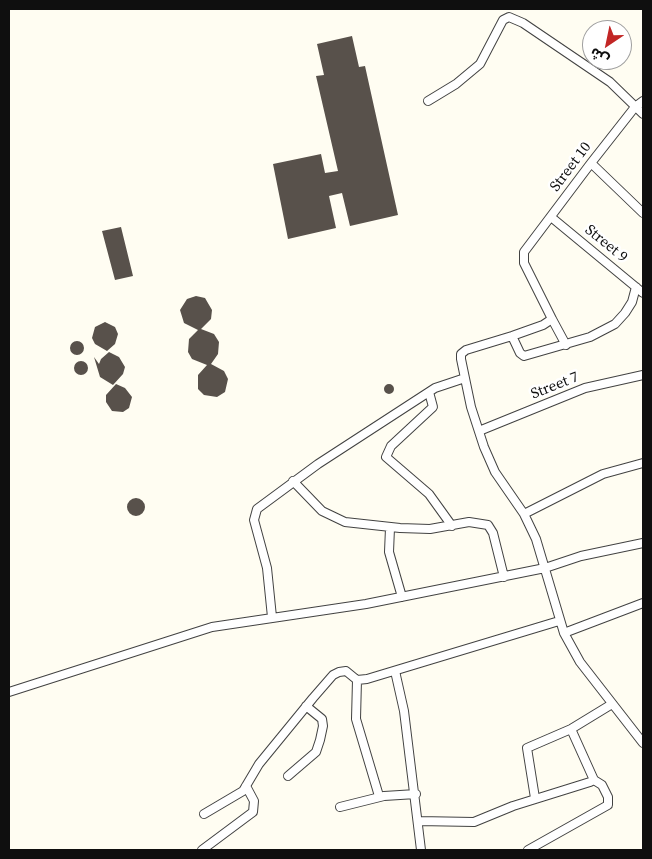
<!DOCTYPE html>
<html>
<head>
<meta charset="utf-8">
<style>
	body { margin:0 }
	#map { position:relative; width:652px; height:859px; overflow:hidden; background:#fffdf2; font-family:"Source Serif 4","Noto Sans Arabic",serif }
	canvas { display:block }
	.frame { position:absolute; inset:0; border:10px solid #0f0f0f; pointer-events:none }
	.north { position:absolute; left:582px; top:20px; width:50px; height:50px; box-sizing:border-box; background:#fff; border:1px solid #9f9f9f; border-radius:50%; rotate:214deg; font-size:14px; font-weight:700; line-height:20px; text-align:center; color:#0f0f0f }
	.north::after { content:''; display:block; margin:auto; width:18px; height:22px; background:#c22625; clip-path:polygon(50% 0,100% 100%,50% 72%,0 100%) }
</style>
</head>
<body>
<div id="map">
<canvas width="652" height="859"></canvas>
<div class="frame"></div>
<div class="north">ش</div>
</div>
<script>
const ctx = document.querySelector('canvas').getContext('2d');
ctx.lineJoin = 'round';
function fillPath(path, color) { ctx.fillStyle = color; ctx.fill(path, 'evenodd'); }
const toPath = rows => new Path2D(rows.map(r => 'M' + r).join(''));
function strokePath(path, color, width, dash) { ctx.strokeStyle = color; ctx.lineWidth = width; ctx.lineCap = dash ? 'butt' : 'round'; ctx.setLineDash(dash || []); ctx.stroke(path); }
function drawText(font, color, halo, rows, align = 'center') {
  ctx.font = font + ' "Source Serif 4",serif'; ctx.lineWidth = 5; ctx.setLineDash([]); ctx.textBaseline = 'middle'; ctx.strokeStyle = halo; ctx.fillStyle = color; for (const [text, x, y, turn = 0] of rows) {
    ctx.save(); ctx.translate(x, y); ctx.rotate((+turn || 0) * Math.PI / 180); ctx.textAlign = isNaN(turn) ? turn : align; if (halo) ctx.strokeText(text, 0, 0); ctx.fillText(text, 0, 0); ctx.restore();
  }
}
const building = toPath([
	[352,36,359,67,365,66,398,215,350,226,342,193,329,196,336,228,288,239,273,164,321,154,325,173,338,171,316,76,324,75,317,44],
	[121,227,133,276,115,280,102,231],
	[196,296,205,298,212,310,211,319,201,329,214,334,219,342,218,354,211,364,224,371,228,379,225,392,217,397,204,395,198,389,198,375,207,365,192,359,188,352,189,339,198,330,184,323,180,310,187,299],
	[105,322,115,327,118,334,115,344,107,351,95,344,92,338,95,327],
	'70 348a7 7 0 1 1 14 0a7 7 0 1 1-14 0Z',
	[109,352,119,357,125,367,123,374,113,385,100,377,94,357,99,364,101,359],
	'74 368a7 7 0 1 1 14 0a7 7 0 1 1-14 0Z',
	[116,384,125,388,132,397,129,408,123,412,112,411,106,402,106,395],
	'384 389a5 5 0 1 1 10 0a5 5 0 1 1-10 0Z',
	'127 507a9 9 0 1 1 18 0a9 9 0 1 1-18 0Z'
]);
const minor = toPath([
	[428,101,456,84,480,64,503,20,509,17,523,23,610,82,643,114],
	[643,101,635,107,591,163,524,252,524,263,552,319,543,325,512,336,466,350,461,354,461,359,471,407,484,447,495,472,524,514,536,539,564,633,580,662,643,743],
	[591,163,643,213],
	[551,217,643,293],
	[552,319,566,345],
	[512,336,520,353,524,356,590,337,615,324,625,313,632,302,636,287],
	[429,392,433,407,391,446,386,457,429,494,452,526],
	[479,431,585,388,643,375],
	[293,481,322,511,345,522,400,528,430,529,469,522,488,525,493,533,504,577],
	[524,514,603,474,643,463],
	[390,528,389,552,402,597],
	[272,617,267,568,254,520,257,509,318,464,435,388,465,378],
	[564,633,643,603],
	[395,671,404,711,421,850],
	[357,680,356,719,379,796],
	[9,692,212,627,366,604,545,568,581,556,643,543],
	[288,776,316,752,320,740,323,726,322,719,306,706],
	[535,798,527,748,571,729,612,704],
	[340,807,384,796,416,794],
	[204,814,243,791,259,764,313,698,333,675,339,672,346,671,357,680,367,679,559,621],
	[418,821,474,822,513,806,590,782,594,780,571,729],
	[202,850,253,812,254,801,246,786],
	[528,850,608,805,608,797,602,785,594,780]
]);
const streetNames = [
	["Street 10",571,167,-53],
	["Street 9",606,244,39],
	["Street 7",555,386,-22]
];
fillPath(building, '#58514b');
strokePath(minor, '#424242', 10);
strokePath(minor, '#fff', 8);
drawText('15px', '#0f0f0f', '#fff', streetNames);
</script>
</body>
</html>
